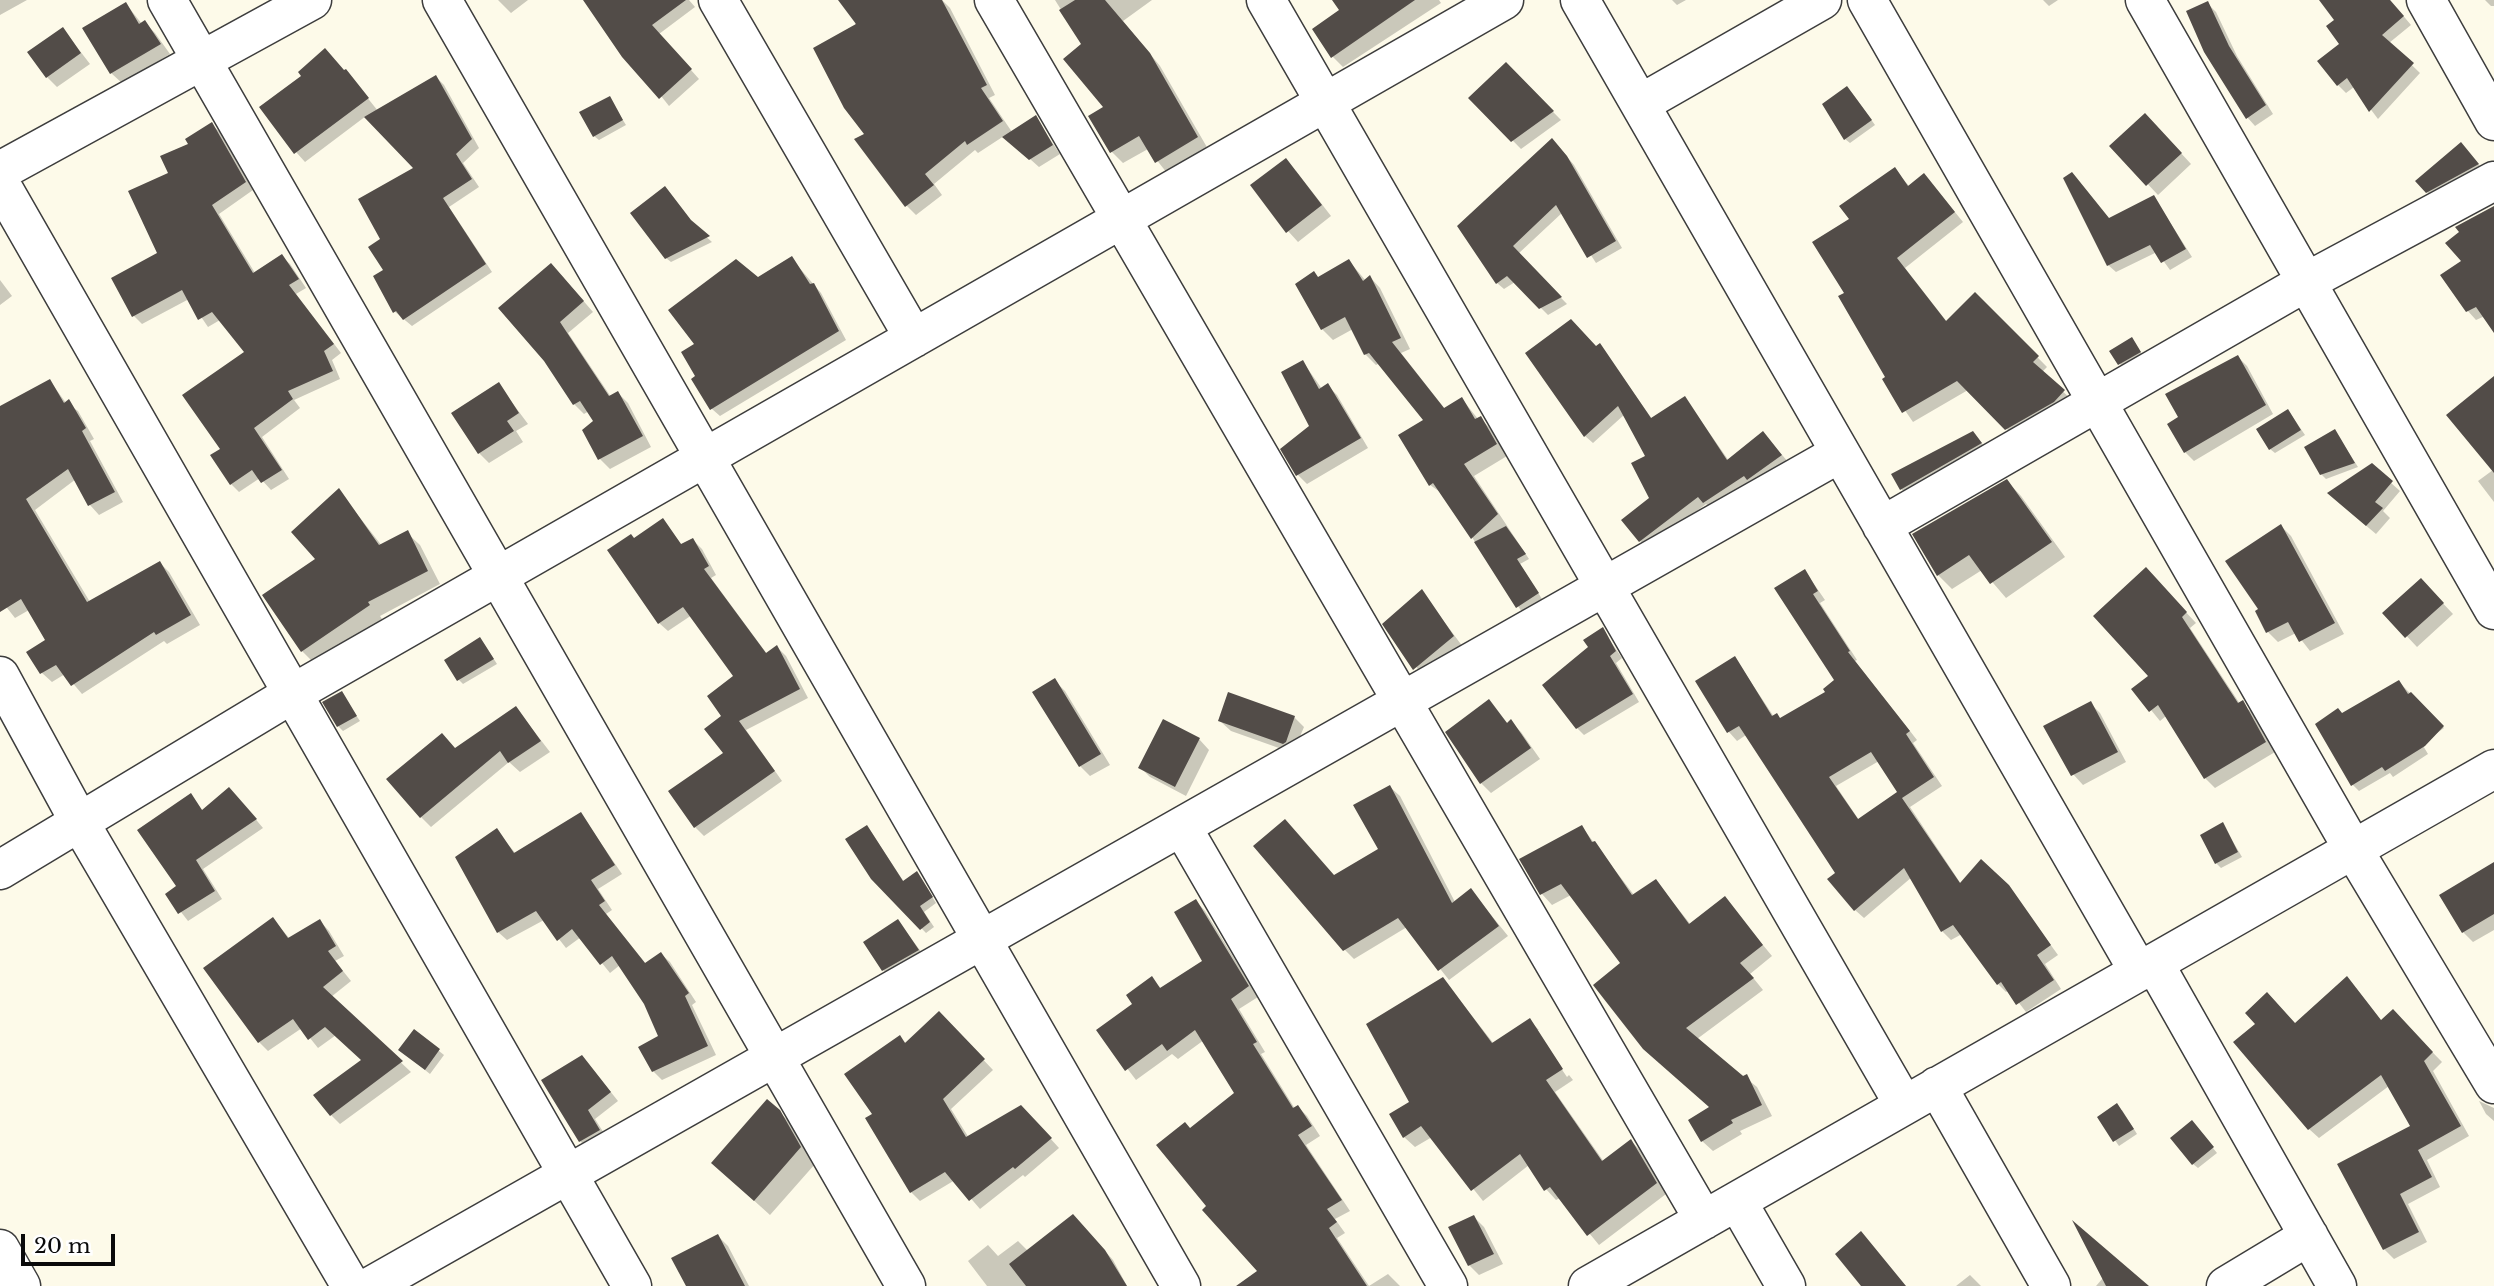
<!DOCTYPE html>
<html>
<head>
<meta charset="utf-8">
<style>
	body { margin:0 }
	#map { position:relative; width:2494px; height:1286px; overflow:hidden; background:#fdfae9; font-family:"Libre Baskerville",serif }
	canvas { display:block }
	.scale { position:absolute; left:21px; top:1234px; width:94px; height:32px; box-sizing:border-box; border:4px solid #0a0a0a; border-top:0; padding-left:9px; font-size:21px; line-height:24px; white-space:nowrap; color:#0a0a0a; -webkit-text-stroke:5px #fff; paint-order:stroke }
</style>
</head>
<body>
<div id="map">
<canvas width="2494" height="1286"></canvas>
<div class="scale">20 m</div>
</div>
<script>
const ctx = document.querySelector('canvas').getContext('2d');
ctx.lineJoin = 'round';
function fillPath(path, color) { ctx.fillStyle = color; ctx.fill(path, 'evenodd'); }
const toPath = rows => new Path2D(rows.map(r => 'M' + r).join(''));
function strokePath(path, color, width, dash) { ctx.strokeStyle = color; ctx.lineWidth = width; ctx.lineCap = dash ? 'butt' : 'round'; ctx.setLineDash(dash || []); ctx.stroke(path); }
const shadow = toPath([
	[0,0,27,0,0,15],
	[498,0,528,0,511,13],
	[585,0,689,0,695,7,659,34,699,79,669,106],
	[853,0,942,0,950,8,995,95,989,98,1012,132,1035,117,1060,154,1039,167,1004,136,978,153,975,150,934,184,942,195,916,215,906,205,866,135],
	[1055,0,1152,0,1123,21,1160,66,1208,149,1167,173,1148,149,1123,163,1112,152,1091,116,1105,108,1083,45],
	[1334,0,1439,0,1441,3,1343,67,1333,57,1341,10],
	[1672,0,1686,0,1677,5],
	[2043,0,2058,0,2049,6],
	[2321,0,2390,0,2411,25,2389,43,2420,73,2378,119,2354,87,2346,93,2338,85,2342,44,2336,21],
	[2485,0,2494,0,2494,6,2491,6],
	[2207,3,2216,12,2237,56,2273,114,2255,126,2247,117],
	[126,4,142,24,145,23,155,33,170,54,122,83,111,73],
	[63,29,90,64,57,87,47,77],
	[1506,64,1561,120,1521,149,1471,98],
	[346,71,378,111,436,77,444,85,479,148,463,163,479,187,449,207,492,272,412,326,394,311,383,239,416,169,366,116,305,162,296,152],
	[1852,93,1875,125,1850,143,1845,139],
	[609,98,626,125,599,140,594,136],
	[211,124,220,132,253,190,219,214,255,273,281,256,290,264,306,288,296,294,341,353,332,360,340,379,294,400,300,408,262,437,289,479,271,490,260,478,239,492,231,484,222,449,246,352,220,320,208,327,189,299,142,324,134,316,114,278,160,254,170,174,190,144],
	[2155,125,2191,164,2158,195,2112,146],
	[2461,145,2488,175,2437,202,2427,192],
	[1559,147,1574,165,1622,248,1596,263,1563,212,1518,254,1567,304,1548,315,1515,282,1504,289,1497,283,1460,226],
	[1894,169,1910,187,1933,185,1963,222,1905,268,1947,322,1975,294,2047,367,2042,372,2073,401,2016,438,1968,390,1913,422,1884,380,1888,378,1846,293,1851,220],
	[1296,171,1331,216,1298,242,1288,231],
	[2154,197,2192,257,2170,270,2157,252,2116,272,2108,265,2110,219],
	[2494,206,2494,330,2485,316,2476,320,2467,310,2463,261],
	[693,225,712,242,671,262,666,258],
	[791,258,821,293,846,340,720,416,712,409,698,377,758,279],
	[1349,261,1366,281,1370,277,1380,288,1410,349,1401,353,1445,409,1462,399,1478,419,1480,418,1491,429,1507,456,1474,476,1529,559,1520,564,1542,599,1522,612,1443,494,1430,485,1426,421,1380,363,1376,365,1365,354,1353,329,1333,340,1322,329,1318,278],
	[561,275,593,312,568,333,611,397,618,393,628,403,651,447,610,469,600,459,584,430,596,421,589,411,584,414,574,404,545,360],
	[0,280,12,296,0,305],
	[2132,339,2144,357,2124,368,2120,364],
	[1600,345,1652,419,1685,398,1729,461,1770,441,1789,463,1712,509,1706,504,1648,548,1640,541,1651,499,1648,456,1625,414,1593,443,1585,436,1596,348],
	[2238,357,2247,366,2273,414,2194,461,2185,452,2181,418],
	[1303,362,1322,389,1328,386,1337,395,1368,448,1307,484,1298,475,1311,427],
	[50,381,66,403,78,411,94,439,90,441,123,502,99,515,90,505,76,479,35,510,90,602,160,563,169,572,200,625,167,644,164,641,82,694,65,674,52,682,42,673,47,641,29,610,15,618,0,599,0,414],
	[499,385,528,424,516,431,523,442,489,463,479,453],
	[2494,409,2494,502,2478,481,2493,470],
	[2292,416,2305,435,2275,453,2270,449],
	[2335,431,2358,467,2326,479,2321,474],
	[1973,433,1991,454,1912,499,1901,489,1894,475],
	[2372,466,2400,491,2383,511,2390,518,2376,534,2338,502],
	[2007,481,2021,496,2065,557,2006,598,1982,570,1952,589,1938,575],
	[339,491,382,546,407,533,420,545,440,584,380,616,382,619,315,664,302,651,264,595,318,559],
	[663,521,682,545,693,540,702,549,716,575,711,578,767,654,777,647,786,656,808,698,746,730,782,781,704,836,695,827,725,753,723,716,736,676,692,615,668,631,659,623,635,540],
	[2281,526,2291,536,2344,634,2310,651,2296,633,2278,642,2268,632,2261,610],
	[1805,571,1825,600,1820,603,1857,660,1855,661,1917,740,1913,743,1942,786,1910,807,1961,884,2008,886,2058,955,2045,964,2061,989,2026,1012,2009,990,2006,992,1998,984,1962,934,1951,940,1942,931,1912,877,1864,918,1855,910,1837,873,1746,735,1737,741,1729,732,1697,682,1735,658,1774,717,1781,719,1827,692,1836,680],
	[1879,761,1900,792,1859,820,1836,786],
	[2156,580,2196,623,2190,628,2240,704,2252,712,2275,752,2215,788,2205,778,2166,716,2160,721,2134,689,2151,676],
	[2421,580,2453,614,2417,647,2385,613],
	[1422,592,1463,647,1425,679,1385,624],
	[1602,629,1622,658,1616,663,1639,702,1584,735,1577,728,1591,648],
	[484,644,497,664,463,684,459,680],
	[1055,681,1065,691,1110,765,1090,776,1080,766],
	[2399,682,2444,728,2422,744,2428,754,2393,777,2390,773,2359,791,2352,784,2343,715],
	[341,693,360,721,343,731,338,726],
	[1488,701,1508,724,1511,722,1521,732,1540,759,1491,793,1481,783],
	[2090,703,2100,713,2126,762,2083,785,2073,774],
	[516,708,550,752,520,772,509,762,431,827,421,817,456,750],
	[1294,717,1304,727,1293,753,1231,731,1220,721],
	[1199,739,1209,750,1186,796,1150,777,1140,767],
	[1390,787,1400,796,1455,902,1471,890,1508,936,1449,980,1407,927,1354,959,1345,950,1334,877,1380,850],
	[190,796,203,811,237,797,263,828,203,869,222,899,188,921,167,894,178,887],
	[581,814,622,874,598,889,612,910,606,914,646,964,661,954,670,962,696,1002,692,1005,716,1055,662,1080,653,1071,660,1037,645,1003,620,965,610,973,581,937,566,948,544,920,507,940,498,932,497,831,516,854],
	[2223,825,2242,857,2221,868,2216,863],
	[1582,827,1634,895,1656,881,1691,925,1725,899,1772,956,1750,974,1763,990,1697,1039,1757,1087,1772,1116,1740,1131,1742,1134,1713,1151,1702,1141,1711,1108,1644,1048,1595,986,1622,963,1571,895,1552,905,1542,894,1522,860],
	[871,832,904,882,917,873,936,903,924,912,934,927,926,933,873,878],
	[2494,869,2494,930,2473,942,2463,932],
	[1196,901,1205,911,1258,997,1239,1009,1265,1052,1261,1054,1295,1109,1298,1107,1307,1116,1320,1136,1306,1145,1350,1211,1335,1219,1345,1233,1337,1238,1369,1286,1388,1274,1400,1286,1240,1286,1260,1271,1208,1207,1191,1130,1237,1094,1204,1040,1178,1059,1172,1054,1136,1080,1098,1030,1135,1004,1151,979,1162,989,1205,961],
	[273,919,290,939,320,921,329,931,344,956,335,961,351,981,331,997,411,1072,340,1124,331,1115,363,1060,336,1035,318,1048,302,1028,268,1051,259,1042],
	[898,921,928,961,894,980,883,970],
	[1443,979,1494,1044,1529,1020,1539,1030,1535,1030,1567,1077,1569,1075,1573,1080,1555,1092,1604,1162,1631,1141,1642,1152,1666,1194,1599,1245,1560,1198,1556,1200,1546,1189,1529,1165,1483,1201,1432,1137,1415,1147,1404,1137],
	[2356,988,2382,1022,2393,1012,2442,1062,2433,1071,2469,1136,2427,1160,2440,1187,2408,1204,2427,1242,2394,1259,2384,1249,2413,1127,2389,1086,2319,1138,2309,1129,2296,1025],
	[939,1013,993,1070,951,1109,969,1138,1030,1116,1059,1148,1025,1177,1023,1175,980,1209,955,1180,920,1201,911,1192,874,1114,899,1037,907,1044],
	[414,1031,444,1055,430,1074,405,1054],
	[590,1066,618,1101,595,1119,607,1138,588,1149,580,1141],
	[2479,1101,2494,1108,2494,1121,2486,1114],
	[2122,1110,2137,1134,2119,1146,2099,1117],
	[778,1111,795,1127,815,1164,770,1215,729,1178],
	[2196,1127,2217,1153,2198,1168,2193,1164],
	[1474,1217,1484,1227,1503,1264,1479,1275,1469,1265],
	[1081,1224,1113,1260,1127,1286,987,1286,968,1261,988,1245,998,1256,1018,1241,1028,1251],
	[718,1236,728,1246,749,1286,688,1286],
	[1970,1275,1981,1286,1956,1286],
	[2103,1278,2146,1286,2096,1286]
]);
const building = toPath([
	[583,0,686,0,652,25,692,69,659,99,622,57],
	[838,0,942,0,987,85,981,88,1003,121,967,145,965,141,925,174,934,185,905,207,854,139,864,134,844,108,813,48,856,24],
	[1075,0,1105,0,1150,53,1198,137,1155,163,1139,136,1110,153,1088,116,1103,107,1063,59,1081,44,1059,10],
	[1332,0,1415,0,1331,58,1312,29,1339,10],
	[2319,0,2390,0,2404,16,2382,35,2414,63,2369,112,2347,78,2337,86,2317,61,2339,44,2326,26,2334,20],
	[2208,1,2229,46,2266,105,2246,119,2204,52,2186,11],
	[126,2,139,24,145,20,161,44,110,74,82,28],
	[63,27,81,53,46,78,27,52],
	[325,48,344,70,346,69,369,98,294,154,259,107,301,76,298,72],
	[1506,62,1554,111,1511,142,1468,98],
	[436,75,472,139,456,154,472,179,443,198,486,264,403,320,396,311,393,313,373,276,383,270,368,247,380,239,358,199,413,168,364,117],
	[1847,86,1872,120,1844,140,1822,104],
	[610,96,623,120,593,137,579,112],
	[2145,113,2182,153,2146,186,2109,146],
	[1036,115,1053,145,1029,160,1002,137],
	[212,122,246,182,212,205,253,273,282,254,299,279,289,285,334,344,324,351,333,371,288,391,293,399,254,428,282,470,261,483,252,470,230,485,210,455,220,449,182,395,244,352,212,312,198,320,182,290,132,317,111,278,157,253,128,191,168,173,160,156,188,144,185,139],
	[1552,138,1567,156,1616,241,1587,258,1556,205,1513,246,1562,297,1539,309,1507,276,1496,284,1457,226],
	[2461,142,2479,164,2426,193,2415,181],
	[1286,158,1322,205,1286,233,1250,185],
	[1895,167,1908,186,1924,173,1955,212,1897,258,1946,321,1975,292,2039,356,2033,362,2065,390,2054,402,2005,430,1957,381,1902,413,1882,379,1885,377,1838,296,1844,293,1812,242,1849,219,1839,206],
	[2072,172,2109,218,2154,195,2186,249,2161,263,2150,245,2107,266,2063,178],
	[665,186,691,220,710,236,665,259,630,213],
	[2494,206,2494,333,2476,307,2466,312,2440,275,2461,261,2445,243,2459,232,2455,227],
	[792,256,810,284,814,283,839,331,710,410,691,379,695,376,681,352,694,344,668,310,736,259,758,277],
	[1349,259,1363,281,1370,275,1401,338,1392,342,1444,408,1462,397,1475,419,1481,416,1497,444,1464,464,1498,514,1471,539,1433,483,1429,486,1398,435,1423,420,1369,353,1364,355,1345,317,1321,330,1295,284,1314,271,1318,277],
	[551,263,584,301,560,322,609,396,618,391,643,436,598,460,582,430,593,421,580,401,573,405,544,361,498,308],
	[1571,319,1596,346,1600,343,1651,418,1685,396,1727,460,1763,431,1782,455,1747,480,1744,476,1703,503,1698,497,1639,542,1621,520,1649,498,1631,463,1645,456,1618,406,1584,437,1525,353],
	[2132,337,2141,352,2118,365,2109,351],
	[2238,355,2266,405,2184,453,2167,424,2178,417,2165,394],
	[1303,360,1319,389,1328,383,1361,438,1296,476,1280,449,1309,426,1281,372],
	[2494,376,2494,473,2446,415],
	[50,379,64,403,69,399,86,428,82,431,115,492,88,506,68,469,26,499,87,602,160,561,191,615,156,635,154,632,71,686,56,665,40,674,26,652,45,640,21,599,0,612,0,406],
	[499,382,519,413,507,421,514,431,478,454,451,413],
	[2288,409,2301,430,2269,450,2256,429],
	[2335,429,2355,463,2320,475,2304,447],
	[1973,431,1982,443,1900,490,1891,474],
	[2372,463,2393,481,2375,502,2383,508,2366,526,2327,493],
	[2007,479,2052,542,1990,584,1969,555,1937,576,1912,534],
	[339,488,379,545,408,530,428,571,368,602,370,605,301,652,262,595,315,559,291,532],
	[663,518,681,544,693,538,709,566,704,569,766,653,777,645,800,689,739,721,775,771,694,828,668,791,723,753,704,729,721,716,707,696,733,676,683,607,658,624,607,550,631,534,634,538],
	[2281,524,2335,623,2299,642,2288,622,2266,633,2255,611,2258,609,2225,561],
	[1506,526,1526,554,1517,559,1539,593,1516,608,1474,542],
	[2146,567,2187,612,2182,617,2238,703,2243,700,2266,742,2204,779,2158,705,2149,712,2131,689,2148,676,2093,616],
	[1805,569,1818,591,1813,594,1850,651,1848,652,1910,731,1906,734,1934,777,1902,798,1960,883,1981,859,2009,885,2051,945,2037,955,2054,980,2016,1005,2001,982,1997,985,1953,925,1941,932,1904,868,1854,911,1827,879,1835,873,1739,726,1727,733,1695,681,1735,656,1772,716,1777,713,1780,718,1825,692,1823,689,1834,680,1774,588],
	[1871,752,1897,792,1858,819,1829,777],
	[2421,578,2444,603,2405,638,2382,613],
	[1422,589,1454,636,1413,670,1382,624],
	[1603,627,1616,651,1610,656,1633,694,1576,729,1542,685,1588,647,1583,640],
	[480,637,494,659,457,681,444,660],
	[1055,678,1101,754,1079,767,1032,692],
	[2399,680,2408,694,2411,692,2444,726,2425,746,2385,771,2382,767,2351,786,2315,724,2338,708,2342,713],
	[342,691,357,716,337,727,322,702],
	[1228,692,1295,716,1286,742,1283,744,1218,721],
	[1489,699,1507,723,1511,719,1531,748,1480,784,1445,732],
	[2091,701,2118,752,2071,776,2043,726],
	[516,706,541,741,508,763,500,751,420,818,386,779,442,733,455,748],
	[1163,719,1200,738,1175,787,1138,768],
	[1390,785,1452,903,1471,888,1499,926,1438,971,1398,918,1343,951,1253,846,1285,819,1334,875,1378,849,1353,805],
	[229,787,257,819,196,860,215,891,178,914,165,894,176,886,137,830,191,793,202,810],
	[581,812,615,865,591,880,605,901,599,905,645,963,661,952,689,993,685,996,708,1046,652,1072,638,1047,658,1036,644,1004,612,956,600,965,572,929,557,941,536,911,497,933,455,857,497,828,514,853],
	[2223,822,2238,852,2215,864,2200,835],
	[867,825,903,881,917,871,933,897,920,906,930,922,920,930,871,879,845,839],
	[1582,825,1592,842,1595,841,1632,895,1656,879,1689,924,1725,896,1763,945,1740,963,1754,978,1686,1028,1743,1076,1747,1074,1762,1105,1731,1120,1733,1123,1701,1142,1688,1120,1709,1107,1643,1049,1593,985,1620,963,1561,884,1540,895,1519,859],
	[2494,862,2494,914,2462,933,2439,895],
	[1196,899,1249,986,1231,999,1257,1042,1253,1044,1293,1108,1298,1105,1312,1126,1298,1135,1342,1200,1327,1209,1337,1222,1329,1228,1367,1286,1236,1286,1257,1271,1202,1210,1206,1206,1156,1145,1185,1122,1190,1128,1234,1093,1195,1030,1167,1051,1162,1044,1125,1071,1096,1030,1132,1004,1126,995,1152,976,1160,988,1202,961,1174,912],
	[273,917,288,938,320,919,336,946,328,951,343,971,323,987,403,1061,330,1116,313,1095,361,1060,325,1027,308,1040,293,1019,258,1043,203,968],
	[898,919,919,950,882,971,863,942],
	[2347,976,2381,1020,2393,1009,2433,1052,2424,1061,2461,1126,2418,1150,2432,1177,2400,1194,2419,1232,2383,1250,2337,1164,2410,1126,2381,1075,2308,1130,2233,1042,2255,1024,2245,1013,2267,992,2295,1023],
	[1443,977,1492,1043,1530,1018,1563,1069,1546,1080,1602,1161,1631,1139,1657,1183,1587,1236,1550,1187,1544,1191,1520,1154,1471,1191,1421,1126,1403,1138,1389,1114,1409,1102,1366,1024],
	[939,1011,985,1059,943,1099,966,1137,1021,1105,1052,1138,1015,1169,1013,1167,969,1201,945,1172,910,1193,865,1118,872,1114,844,1074,900,1035,905,1043],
	[414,1029,440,1049,425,1070,398,1050],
	[582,1055,611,1092,588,1110,600,1130,579,1142,541,1080],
	[767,1099,780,1110,801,1147,754,1201,711,1163],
	[2117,1103,2134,1129,2113,1142,2097,1117],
	[2192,1120,2214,1147,2192,1165,2170,1138],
	[1073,1214,1105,1250,1127,1286,1026,1286,1009,1264],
	[1474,1215,1494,1254,1468,1266,1448,1227],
	[2072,1220,2149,1286,2106,1286],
	[1861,1231,1906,1286,1861,1286,1835,1254],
	[718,1234,745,1286,686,1286,671,1258]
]);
const minor = toPath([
	[167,0,906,1286],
	[442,0,1181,1286],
	[718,0,914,338],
	[994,0,1704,1220],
	[1266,0,1904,1105],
	[1580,0,2139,972],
	[1867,0,2353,849,2494,1084],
	[2145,0,2494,610],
	[2426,0,2494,121],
	[1640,104,1822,0],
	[0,171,312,0],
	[0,183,632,1286],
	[1882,526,2306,282,2494,181],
	[0,676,80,823,351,1286],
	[1182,827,1448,1286],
	[0,870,292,694,1504,0],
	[2154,963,2337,1286],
	[1937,1086,2051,1286],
	[1737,1201,1786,1286],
	[0,1249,21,1286],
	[371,1286,1840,453],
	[1588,1286,2494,769],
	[2226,1286,2309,1236]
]);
fillPath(shadow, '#0003');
fillPath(building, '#524c48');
strokePath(minor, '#3d3d3d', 41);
strokePath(minor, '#fff', 38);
</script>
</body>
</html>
